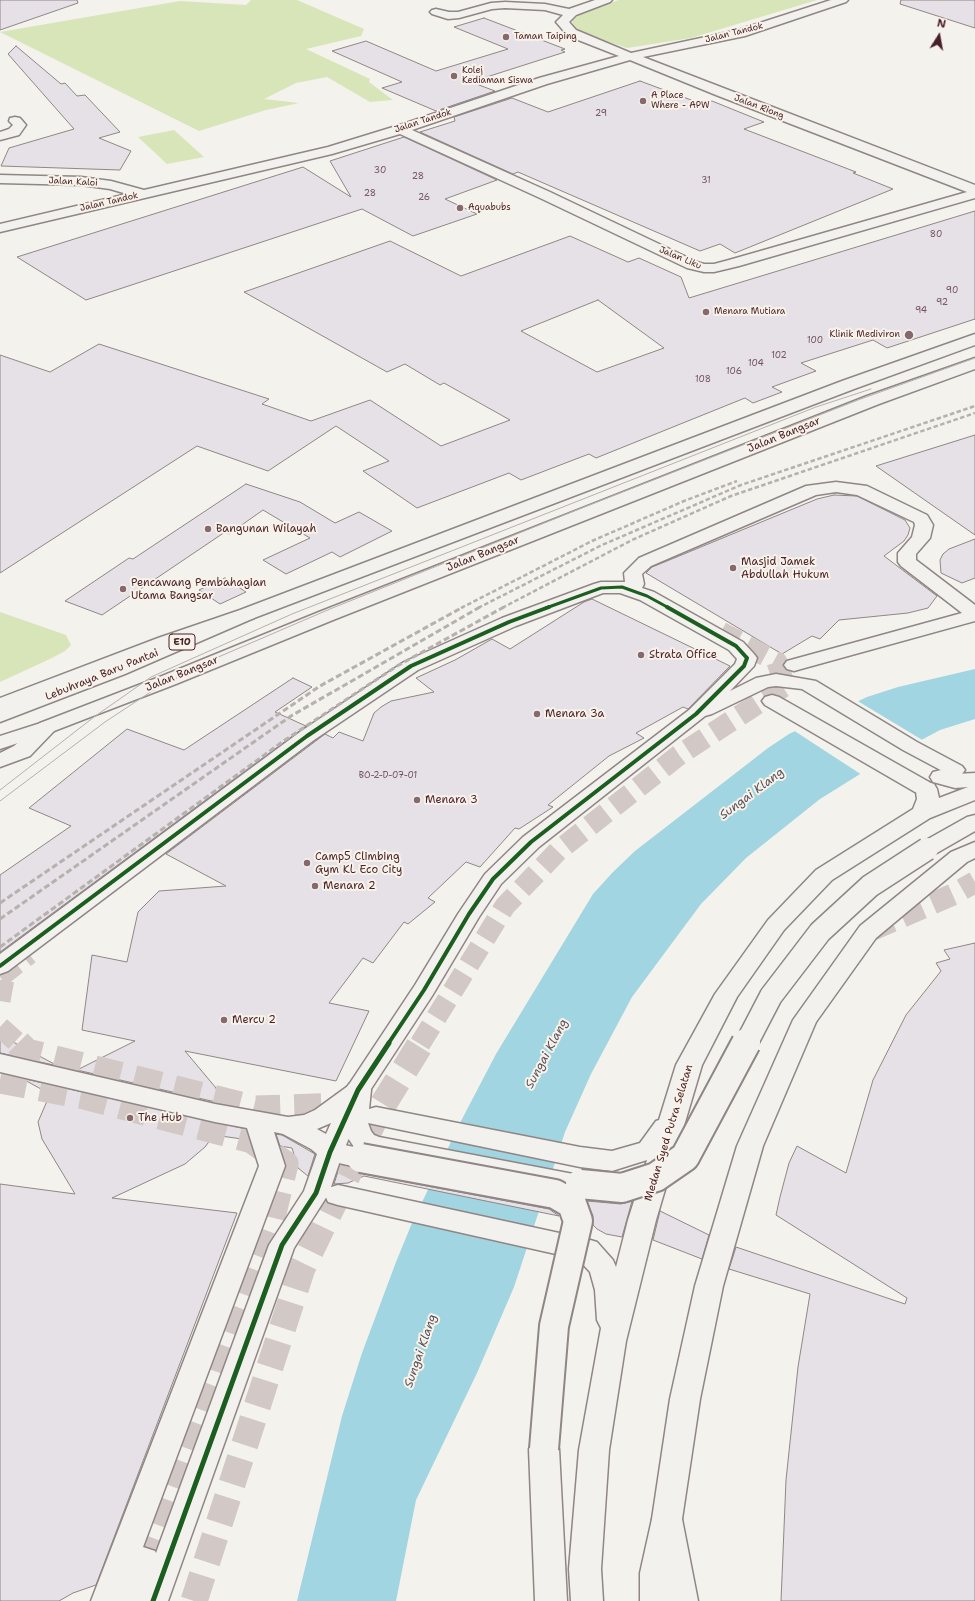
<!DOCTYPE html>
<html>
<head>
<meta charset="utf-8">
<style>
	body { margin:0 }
	#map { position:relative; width:975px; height:1601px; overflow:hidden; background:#f4f2ec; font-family:"Shantell Sans",sans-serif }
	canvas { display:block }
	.north { position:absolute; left:919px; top:16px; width:40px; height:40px; -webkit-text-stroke:3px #f7f3e8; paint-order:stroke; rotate:11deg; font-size:11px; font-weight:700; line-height:16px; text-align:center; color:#4a1f2b }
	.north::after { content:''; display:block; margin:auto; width:14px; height:18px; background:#4a1f2b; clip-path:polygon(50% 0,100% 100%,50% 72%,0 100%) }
</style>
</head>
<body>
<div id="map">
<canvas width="975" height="1601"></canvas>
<div class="north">N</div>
</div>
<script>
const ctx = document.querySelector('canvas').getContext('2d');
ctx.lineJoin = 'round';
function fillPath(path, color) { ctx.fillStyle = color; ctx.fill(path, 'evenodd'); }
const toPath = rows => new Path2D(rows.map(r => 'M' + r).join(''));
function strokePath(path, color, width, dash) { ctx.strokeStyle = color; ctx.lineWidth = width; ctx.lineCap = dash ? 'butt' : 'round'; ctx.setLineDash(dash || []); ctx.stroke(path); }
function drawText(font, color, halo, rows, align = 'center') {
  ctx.font = font + ' "Shantell Sans",sans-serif'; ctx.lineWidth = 4; ctx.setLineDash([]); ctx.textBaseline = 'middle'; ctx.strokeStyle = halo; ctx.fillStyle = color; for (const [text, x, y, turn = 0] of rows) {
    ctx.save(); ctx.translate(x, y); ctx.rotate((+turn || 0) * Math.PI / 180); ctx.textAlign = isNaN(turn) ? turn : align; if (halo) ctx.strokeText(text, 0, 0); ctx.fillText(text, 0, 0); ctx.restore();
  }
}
const green = toPath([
	[251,0,297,0,364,29,361,36,306,49,370,79,369,82,393,100,370,102,327,77,296,83,264,99,299,103,266,110,199,131,0,32,180,1,246,5],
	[619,0,817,0,691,38,627,48,578,32,571,20,585,11],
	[174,130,204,157,167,164,138,137],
	[0,612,66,635,71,645,65,651,52,658,0,682]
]);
const water = toPath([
	[975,669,975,719,940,730,873,766,820,799,746,858,701,904,632,997,591,1074,565,1132,514,1287,477,1373,416,1500,396,1601,297,1601,342,1416,362,1353,396,1262,412,1223,461,1121,496,1054,593,894,613,872,635,851,768,748,789,734,867,697,898,687]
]);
const pier = toPath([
	[856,700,924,741,862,775,793,730]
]);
const building = toPath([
	[0,0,77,0,78,3,0,30,0,0],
	[901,0,975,0,975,28,900,4,901,0],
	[484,18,565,49,561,50,565,52,471,82,495,91,436,111,382,88,402,82,332,51,366,41,436,71,508,49,454,27,484,18],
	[16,46,61,84,65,83,77,96,85,95,120,132,99,138,131,151,120,170,1,166,9,148,74,129,8,54,16,46],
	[640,81,702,104,712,101,764,122,744,129,856,172,853,173,893,189,735,253,720,244,700,251,518,172,513,174,420,132,455,121,454,117,512,98,548,112,640,81],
	[404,137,497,180,445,199,477,214,413,236,362,209,86,300,17,257,303,167,351,197,330,161,404,137],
	[975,211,975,319,887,348,873,340,801,363,816,371,772,387,782,392,753,403,745,398,596,458,589,454,521,480,509,473,417,508,363,471,389,461,336,426,268,471,197,446,0,573,0,355,50,372,99,344,269,399,262,404,311,421,370,400,441,446,510,420,444,383,440,385,405,364,387,372,244,292,390,241,461,276,570,236,628,262,639,258,681,277,689,298,975,211],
	[598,300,664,348,597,372,521,331,598,300],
	[975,435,975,535,876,466,975,435],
	[246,484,300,502,335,523,359,512,392,531,340,557,332,552,286,574,263,560,310,538,263,510,229,534,225,532,102,615,65,601,129,558,133,559,246,484],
	[834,495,857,496,905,520,910,528,908,535,904,541,884,556,937,596,928,608,908,613,839,620,820,639,812,636,782,654,646,573,652,567,667,561,817,499,834,495],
	[975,539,975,578,962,583,941,573,940,560,943,554,949,549,975,539],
	[225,578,246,592,220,604,199,590,225,578],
	[592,599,730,666,688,709,683,707,636,733,644,738,609,756,548,805,553,807,519,829,515,828,480,867,466,862,428,898,435,902,408,924,404,922,373,963,363,958,329,1003,369,1011,336,1081,185,1051,216,1088,220,1103,77,1070,135,1041,82,1030,92,955,127,962,138,912,159,891,226,886,166,854,325,734,333,738,339,732,363,741,374,713,381,707,391,701,434,692,416,678,455,660,492,639,510,649,584,602,592,599],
	[293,678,312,687,275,712,306,726,0,952,0,875,71,826,29,808,127,729,184,750,293,678],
	[975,943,975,1601,781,1601,786,1480,798,1367,810,1294,729,1269,736,1247,905,1304,907,1298,776,1215,780,1197,789,1163,797,1146,846,1173,873,1080,906,1015,941,971,936,963,950,959,944,950,975,943],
	[0,1035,58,1066,0,1053,0,1035],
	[21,1078,246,1129,249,1140,214,1135,205,1147,185,1164,112,1198,237,1213,96,1585,73,1593,59,1601,0,1601,0,1184,75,1194,42,1139,38,1122,50,1094,21,1078],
	[276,1134,282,1135,315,1154,308,1176,298,1168,292,1148,280,1146,276,1134],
	[340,1165,348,1167,351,1170,358,1173,549,1209,559,1216,364,1176,348,1183,334,1184,340,1165],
	[587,1201,621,1204,632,1201,622,1237,606,1234,597,1229,593,1225,593,1216,587,1201],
	[660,1211,709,1235,702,1259,653,1240,660,1211]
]);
const minorTunnelFar1 = toPath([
	[0,977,29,954],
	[0,1001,5,973],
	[0,1027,19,1044],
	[420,1044,505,906,558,851,679,755,785,686,777,662,721,632]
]);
const minorTunnel = toPath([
	[18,1043,27,1052,256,1109,347,1106],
	[0,1080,84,1096,252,1140,285,1164,271,1221,144,1560],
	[194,1601,302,1268,376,1116,421,1043]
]);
const tertiaryTunnel = toPath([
	[872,930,954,894,975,882]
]);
const minor = toPath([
	[595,0,612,0,610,2,576,15,569,22,576,30,631,53,738,30,831,0,848,0,846,2,745,36,643,57,975,185,975,198,739,266,714,272,704,272,687,268,540,198,400,134,332,154,0,232,0,224,127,194,110,189,81,185,0,183,0,175,81,177,111,181,144,190,328,147,406,123,539,78,619,56,568,36,556,22,563,15,545,10,505,8,492,9,459,18,448,19,432,14,430,12,432,10,436,9,449,12,458,12,491,3,505,2,545,4,569,9,595,0],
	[630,60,716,95,967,192,729,260,714,264,704,264,697,262,550,192,412,130,547,84,630,60],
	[15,117,20,118,26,125,19,135,0,140,0,132,9,129,13,125,9,121,10,118,15,117],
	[836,482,867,486,927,515,933,525,930,538,916,554,916,560,975,605,975,621,801,669,794,671,787,669,784,665,787,661,962,613,901,566,898,562,898,553,912,537,915,525,914,522,857,495,836,492,816,495,651,566,642,574,644,584,642,588,654,592,743,642,754,654,757,658,754,666,730,691,756,678,776,674,816,681,917,742,962,766,965,770,962,774,955,776,948,774,903,750,802,689,776,686,768,687,712,714,705,716,539,847,501,884,479,917,432,996,369,1092,343,1152,329,1193,294,1248,168,1601,91,1601,259,1166,247,1128,215,1122,0,1072,0,1054,215,1104,288,1117,304,1115,315,1110,348,1086,415,985,458,914,485,874,523,837,689,710,735,664,737,659,729,650,640,600,620,593,603,593,516,626,418,670,314,740,8,971,0,974,0,954,300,732,404,662,502,618,594,584,601,582,625,582,624,573,639,558,806,486,836,482],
	[331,1123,326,1134,317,1129,331,1123],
	[274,1132,283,1134,311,1149,317,1154,304,1191,269,1245,156,1553,155,1551,143,1547,285,1166,274,1132],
	[772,695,779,697,929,782,932,787,929,792,922,793,915,792,765,705,762,701,765,697,772,695]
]);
const secondary = toPath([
	[975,334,975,345,854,389,254,618,172,646,0,711,0,698,158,638,240,610,842,381,975,334],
	[975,358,975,369,879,404,333,620,176,684,54,731,30,756,0,767,0,753,14,746,40,723,162,676,319,612,867,396,975,358],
	[941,770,956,774,975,773,975,800,930,818,832,880,784,930,737,997,702,1065,656,1220,626,1341,609,1450,601,1569,603,1601,571,1601,569,1569,579,1450,601,1328,597,1320,595,1290,590,1272,578,1259,338,1205,328,1202,325,1195,328,1188,338,1185,587,1239,597,1242,613,1260,616,1267,628,1220,647,1160,612,1171,580,1167,368,1123,371,1131,374,1135,379,1137,589,1177,593,1184,589,1191,580,1194,372,1155,374,1158,370,1165,361,1168,321,1159,317,1152,321,1145,330,1142,354,1147,346,1135,342,1122,345,1090,349,1084,358,1081,367,1084,371,1090,369,1109,376,1107,580,1147,612,1151,640,1143,656,1121,659,1120,676,1065,715,994,768,920,816,870,913,809,917,799,916,792,911,787,914,782,922,780,934,784,937,789,939,798,968,787,955,788,933,782,930,777,933,772,941,770],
	[975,815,975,831,935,854,927,856,919,854,916,849,919,844,967,817,975,815],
	[975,842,975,858,967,862,876,938,816,1022,763,1146,723,1286,700,1399,682,1519,698,1601,666,1601,652,1519,670,1399,695,1286,737,1146,793,1020,860,926,951,852,975,842],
	[544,1436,555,1440,559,1449,567,1601,535,1601,529,1449,533,1440,544,1436]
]);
const trunk = toPath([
	[667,1506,678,1510,682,1519,672,1573,672,1601,640,1601,640,1573,652,1519,656,1510,667,1506]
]);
const motorway = toPath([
	[247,608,254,610,257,614,254,618,125,674,0,722,0,709,111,666,247,608],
	[47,721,54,723,58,727,54,731,0,749,0,736,47,721]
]);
const tram = toPath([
	[0,790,94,717,151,677,292,614,816,407,871,389],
	[0,801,105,722,155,689,216,658,330,609,579,509,858,400,975,358]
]);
const railFar1 = toPath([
	[461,608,592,541,684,501,737,481],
	[478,608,602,545,741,485,975,406],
	[502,608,632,540,731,496,975,413]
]);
const rail = toPath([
	[0,903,320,686,463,607],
	[0,919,291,716,480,607],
	[0,947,285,740,397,666,504,607]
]);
const secondaryBridgeFar1 = toPath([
	[746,1044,771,996,820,932,870,886,927,849]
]);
const secondaryBridge = toPath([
	[361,1158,555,1194,572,1204,578,1221,554,1326,544,1449],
	[580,1184,622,1188,656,1177,685,1157,746,1043]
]);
const cyclewayFar2 = toPath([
	[546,608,601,588,622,587,647,596,669,608]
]);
const cyclewayFar1 = toPath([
	[0,966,307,736,411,666,509,622,549,607],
	[388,1044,424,990,469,914,493,879,531,842,696,714,744,666,747,658,736,646,667,607]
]);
const cycleway = toPath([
	[153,1601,282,1245,316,1193,330,1152,358,1090,389,1043]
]);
const markers = [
	[506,37,4,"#86696f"],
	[454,76,4,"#86696f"],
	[643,101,4,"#86696f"],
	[460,208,4,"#86696f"],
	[706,312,4,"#86696f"],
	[909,335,5,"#86696f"],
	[208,529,4,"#86696f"],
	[733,568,4,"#86696f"],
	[123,589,4,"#86696f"],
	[641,655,4,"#86696f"],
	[537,714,4,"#86696f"],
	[417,800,4,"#86696f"],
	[307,863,4,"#86696f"],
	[315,886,4,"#86696f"],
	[224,1020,4,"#86696f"],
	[130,1118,4,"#86696f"]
];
const farStreetnames = [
	["Jalan Tandok",734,33,-14],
	["Jalan Riong",759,107,21],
	["Jalan Tandok",423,121,-18],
	["Jalan Kaloi",73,182,3],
	["Jalan Tandok",109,202,-13],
	["Jalan Liku",680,258,23]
];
const farPoinames = [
	["Taman Taiping",514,37],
	["Kolej",462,71],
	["Kediaman Siswa",462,81],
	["A Place",651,96],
	["Where - APW",651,106],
	["Aquabubs",468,208],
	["Menara Mutiara",714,312],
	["Klinik Mediviron",900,335,"right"]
];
const numberNames = [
	["29",601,114],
	["30",380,171],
	["28",418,177],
	["31",706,181],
	["28",370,194],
	["26",424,198],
	["80",936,235],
	["90",952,291],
	["92",942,303],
	["94",921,311],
	["100",815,341],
	["102",779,356],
	["104",756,364],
	["106",734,372],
	["108",703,380],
	["BO-2-D-07-01",388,776]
];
const shields = [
	[182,642,26]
];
const shieldNames = [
	["E10",182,642]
];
const streetNames = [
	["Jalan Bangsar",784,435,-22],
	["Jalan Bangsar",483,554,-22],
	["Jalan Bangsar",182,674,-22],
	["Lebuhraya Baru Pantai",102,675,-22],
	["Medan Syed Putra Selatan",669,1133,-73]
];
const poiNames = [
	["Bangunan Wilayah",216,529],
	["Masjid Jamek",741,562],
	["Abdullah Hukum",741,575],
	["Pencawang Pembahagian",131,583],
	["Utama Bangsar",131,596],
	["Strata Office",649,655],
	["Menara 3a",545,714],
	["Menara 3",425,800],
	["Camp5 Climbing",315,857],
	["Gym KL Eco City",315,870],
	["Menara 2",323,886],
	["Mercu 2",232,1020],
	["The Hub",138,1118]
];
const waterNames = [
	["Sungai Klang",752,794,-37],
	["Sungai Klang",547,1054,-62],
	["Sungai Klang",421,1351,-71]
];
fillPath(green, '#d7e5b9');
fillPath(water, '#a1d5e2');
fillPath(pier, '#f4f2ec');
fillPath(building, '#e6e1e7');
strokePath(building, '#8f8685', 1);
strokePath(minorTunnelFar1, '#d2c8c5', 21, [21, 10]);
strokePath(minorTunnel, '#d2c8c5', 27, [27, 14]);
strokePath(tertiaryTunnel, '#d2c8c5', 22, [22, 11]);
strokePath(minor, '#8f8685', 3);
strokePath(secondary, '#8f8685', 3);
strokePath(trunk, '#8f8685', 3);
strokePath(motorway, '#8f8685', 3);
fillPath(minor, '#f2f1ed');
fillPath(secondary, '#f2f1ed');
fillPath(trunk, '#f2f1ed');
fillPath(motorway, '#f2f1ed');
strokePath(tram, '#b6b0ae', 1);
strokePath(railFar1, '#b6b0ae', 2.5, [4.5, 2.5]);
strokePath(rail, '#b6b0ae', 3, [6, 3]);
strokePath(secondaryBridgeFar1, '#8f8685', 25, []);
strokePath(secondaryBridge, '#8f8685', 32, []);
strokePath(secondaryBridgeFar1, '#f2f1ed', 22);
strokePath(secondaryBridge, '#f2f1ed', 28);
strokePath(cyclewayFar2, '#1b5e20', 3);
strokePath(cyclewayFar1, '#1b5e20', 4);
strokePath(cycleway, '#1b5e20', 5);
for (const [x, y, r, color] of markers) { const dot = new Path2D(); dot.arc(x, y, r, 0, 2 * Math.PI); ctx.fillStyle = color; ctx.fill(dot); strokePath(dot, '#f7f3e8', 1.5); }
drawText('9px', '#4a1f2b', '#f7f3e8', farStreetnames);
drawText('9px', '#4a1f2b', '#f7f3e8', farPoinames, 'left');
drawText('9px', '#71505a', null, numberNames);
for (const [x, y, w] of shields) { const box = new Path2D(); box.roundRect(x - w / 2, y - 8, w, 16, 3); ctx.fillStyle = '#f7f3e8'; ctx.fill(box); strokePath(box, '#4a1f2b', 1); }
drawText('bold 10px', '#4a1f2b', null, shieldNames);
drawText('11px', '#4a1f2b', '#f7f3e8', streetNames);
drawText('11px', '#4a1f2b', '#f7f3e8', poiNames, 'left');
drawText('italic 12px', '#5a5261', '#f7f3e8', waterNames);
</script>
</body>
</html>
